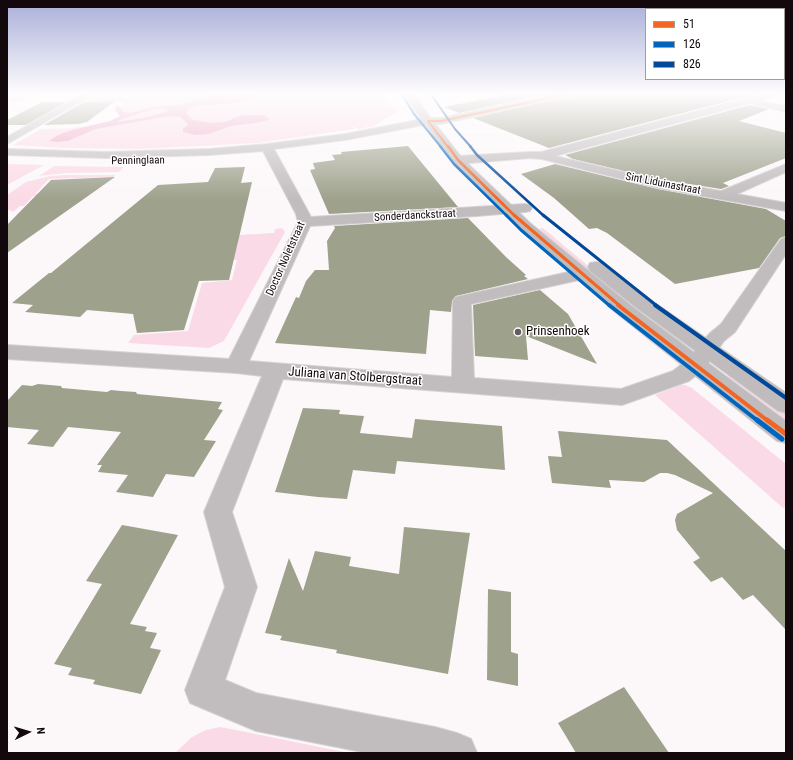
<!DOCTYPE html>
<html>
<head>
<meta charset="utf-8">
<style>
	body { margin:0 }
	#map { position:relative; width:793px; height:760px; overflow:hidden; background:#fcf8fa; font-family:"Roboto Condensed",sans-serif }
	canvas { display:block }
	.frame { position:absolute; inset:0; border:8px solid #13080c; pointer-events:none }
	.legend { position:absolute; left:645px; top:8px; width:140px; height:72px; box-sizing:border-box; background:#fff; border:1px solid #a19c9e; margin:0; padding:5px 7px; list-style:none; font-size:12px; color:#13080c }
	.legend li { display:flex; align-items:center; gap:8px; height:20px }
	.legend b { width:20px; border:1px solid #a19c9e }
	.north { position:absolute; left:8px; top:712px; width:40px; height:40px; -webkit-text-stroke:3px #fff; paint-order:stroke; rotate:85deg; font-size:11px; font-weight:700; line-height:16px; text-align:center; color:#13080c }
	.north::after { content:''; display:block; margin:auto; width:14px; height:18px; background:#13080c; clip-path:polygon(50% 0,100% 100%,50% 72%,0 100%) }
</style>
</head>
<body>
<div id="map">
<canvas width="793" height="760"></canvas>
<div class="frame"></div>
<ul class="legend">
<li><b style="height:5px;background:#f26522"></b>51</li>
<li><b style="height:5px;background:#0065bd"></b>126</li>
<li><b style="height:5px;background:#004899"></b>826</li>
</ul>
<div class="north">N</div>
</div>
<script>
const ctx = document.querySelector('canvas').getContext('2d');
ctx.lineJoin = 'round';
function fillPath(path, color) { ctx.fillStyle = color; ctx.fill(path, 'evenodd'); }
const toPath = rows => new Path2D(rows.map(r => 'M' + r).join(''));
function strokePath(path, color, width, dash) { ctx.strokeStyle = color; ctx.lineWidth = width; ctx.lineCap = dash ? 'butt' : 'round'; ctx.setLineDash(dash || []); ctx.stroke(path); }
function drawText(font, color, halo, rows, align = 'center') {
  ctx.font = font + ' "Roboto Condensed",sans-serif'; ctx.lineWidth = 3; ctx.setLineDash([]); ctx.textBaseline = 'middle'; ctx.strokeStyle = halo; ctx.fillStyle = color; for (const [text, x, y, turn = 0] of rows) {
    ctx.save(); ctx.translate(x, y); ctx.rotate((+turn || 0) * Math.PI / 180); ctx.textAlign = isNaN(turn) ? turn : align; if (halo) ctx.strokeText(text, 0, 0); ctx.fillText(text, 0, 0); ctx.restore();
  }
}
const green = toPath([
	[7,93,82,93,79,95,37,95,7,105],
	[100,93,374,93,398,111,374,126,358,129,354,127,352,127,355,129,257,143,139,149,67,148,13,145,41,129,73,128,106,123,120,116,120,115,115,110,116,109,114,109,124,103,116,101,85,103],
	[7,164,44,165,7,185],
	[54,166,124,167,119,172,68,173,39,176],
	[65,175,115,175,114,177,49,179,35,194,52,193,51,195,33,196,24,206,20,206,13,212,7,209,7,195,26,182,50,176],
	[282,228,285,232,224,341,209,348,128,343,134,335,188,331,202,283,232,280,237,260,227,260,239,235,274,233,275,229],
	[543,228,593,270,637,304,627,306,534,230],
	[731,375,786,412,786,427,723,377],
	[680,385,685,385,692,388,786,464,786,507,783,508,655,395],
	[220,727,231,729,349,753,175,753,192,737,206,730]
]);
const water = toPath([
	[222,93,251,93,255,97,251,100,237,103,195,106,188,109,186,113,191,119,210,123,225,122,240,116,249,115,263,115,270,119,262,122,231,126,209,134,195,135,183,132,183,129,188,125,183,119,179,117,169,116,96,129,67,141,57,142,49,141,58,135,72,130,110,121,120,116,115,110,116,109,114,109,116,107,119,106,124,112,131,113,150,108,178,105],
	[162,108,169,111,148,117,118,122,120,120,149,110]
]);
const building = toPath([
	[516,93,551,93,459,113,444,107],
	[581,93,752,93,755,94,549,148,473,118],
	[115,101,87,122,78,124,44,125,84,102],
	[42,102,67,102,26,125,7,125,7,120],
	[750,105,769,109,739,121,786,133,786,158,723,183,729,186,721,189,658,179,573,159,565,155],
	[408,146,458,207,329,214,310,170,315,169,313,163,335,160,332,155,342,154,341,152],
	[555,164,658,189,766,209,786,221,786,236,780,238,759,268,675,284,607,233,597,228,589,229,554,198,521,174],
	[245,167,241,183,252,182,229,280,199,281,184,330,137,333,133,314,87,310,80,317,25,312,33,305,12,303,49,273,51,273,158,185,208,182,215,168],
	[115,177,7,253,7,225,51,180],
	[468,218,506,257,526,275,524,276,528,279,456,296,452,301,451,312,430,310,426,354,275,343,296,297,299,298,306,281,315,270,329,270,327,241,335,228,334,226],
	[540,290,568,314,597,364,526,336,528,360,475,356,473,305],
	[38,384,61,386,62,388,107,392,111,390,121,391,136,392,137,394,222,402,218,409,223,410,204,440,216,441,194,477,166,474,153,497,116,492,128,475,98,472,102,465,97,465,121,432,68,427,53,447,27,444,39,430,7,427,7,401,22,385,32,386],
	[303,408,340,410,339,414,364,416,360,433,412,438,415,419,502,426,505,470,397,461,395,474,353,470,347,499,318,497,275,492],
	[558,431,667,440,786,551,786,630,753,595,743,600,722,577,711,582,693,562,700,558,677,530,675,520,677,514,713,493,675,475,667,473,660,473,644,482,609,480,611,488,552,483,548,456,562,457],
	[122,525,178,535,130,624,147,627,145,631,157,633,150,648,161,650,141,694,93,684,95,680,68,675,72,668,54,664,102,584,86,581],
	[404,527,470,533,448,674,336,653,337,650,280,640,282,636,265,633,289,558,303,591,315,551,351,557,349,566,399,574],
	[488,589,511,592,511,652,518,654,518,686,487,680],
	[624,687,669,753,576,753,558,723]
]);
const minor = toPath([
	[85,93,96,93,7,144,7,137,85,93],
	[561,93,580,93,441,124,428,124,345,140,274,149,311,217,525,204,530,205,532,208,530,211,525,212,477,216,310,226,249,361,452,377,453,301,456,297,582,269,588,270,591,274,588,278,471,304,474,378,621,389,673,371,688,359,710,333,721,324,781,239,786,237,786,254,735,332,724,341,704,369,689,381,622,405,283,379,232,512,257,587,225,680,256,693,435,727,457,733,471,739,477,753,367,753,256,731,190,703,185,690,225,587,204,512,262,376,236,373,7,359,7,345,229,359,298,222,296,214,263,151,209,155,106,158,7,155,7,149,106,152,209,149,267,144,345,134,428,118,441,118,561,93],
	[766,93,782,93,760,101,786,106,786,112,750,103,555,156,658,180,721,191,786,164,786,172,737,194,786,203,786,211,658,188,542,159,530,158,458,164,454,162,452,160,454,158,458,156,530,152,541,152,766,93]
]);
const secondary = toPath([
	[404,93,413,93,423,108,462,158,530,223,633,307,786,421,786,443,777,441,619,315,520,229,454,162,416,112,404,93],
	[596,262,602,263,652,301,786,393,786,413,778,411,638,309,590,271,588,267,590,263,596,262]
]);
const bus1Far4 = toPath([
	[428,121,448,147],
	[428,121,441,121,574,93]
]);
const bus1Far3 = toPath([
	[448,146,458,160,515,216]
]);
const bus1Far2 = toPath([
	[514,215,620,306]
]);
const bus1Far1 = toPath([
	[618,305,768,421]
]);
const bus1 = toPath([
	[767,420,786,434]
]);
const bus2Far4 = toPath([
	[403,96,414,114,441,147]
]);
const bus2Far3 = toPath([
	[440,146,454,164,507,216]
]);
const bus2Far2 = toPath([
	[506,215,521,230,610,306]
]);
const bus2Far1 = toPath([
	[609,305,758,421]
]);
const bus2 = toPath([
	[757,420,782,439]
]);
const bus3Far3 = toPath([
	[430,93,455,129,471,147]
]);
const bus3Far2 = toPath([
	[470,146,477,155,544,216]
]);
const bus3Far1 = toPath([
	[543,215,657,306]
]);
const bus3 = toPath([
	[655,305,786,398]
]);
const markers = [
	[518,332,4,"#655c5f"]
];
const farStreetnames = [
	["Penninglaan",138,161,-1],
	["Sint Liduinastraat",663,184,11],
	["Sonderdanckstraat",415,216,-3],
	["Doctor Noletstraat",286,259,-66]
];
const poiNames = [
	["Prinsenhoek",526,332]
];
const streetNames = [
	["Juliana van Stolbergstraat",355,377,4]
];
fillPath(green, '#fadae6');
fillPath(water, '#eca7c3');
fillPath(building, '#9ea18c');
strokePath(minor, '#d6d2d4', 2);
strokePath(secondary, '#d6d2d4', 2);
fillPath(minor, '#c1bcbe');
fillPath(secondary, '#c0bcbe');
strokePath(bus1Far4, '#f26522', 2);
strokePath(bus1Far3, '#f26522', 2.5);
strokePath(bus1Far2, '#f26522', 3);
strokePath(bus1Far1, '#f26522', 4);
strokePath(bus1, '#f26522', 5);
strokePath(bus2Far4, '#0065bd', 2);
strokePath(bus2Far3, '#0065bd', 2.5);
strokePath(bus2Far2, '#0065bd', 3);
strokePath(bus2Far1, '#0065bd', 4);
strokePath(bus2, '#0065bd', 5);
strokePath(bus3Far3, '#004899', 2);
strokePath(bus3Far2, '#004899', 2.5);
strokePath(bus3Far1, '#004899', 3);
strokePath(bus3, '#004899', 4);
const sky = ctx.createLinearGradient(0, 0, 0, 200);
sky.addColorStop(0, '#a9afd9');
sky.addColorStop(0.47, '#fefcfd');
sky.addColorStop(1, '#fefcfd00');
ctx.fillStyle = sky;
ctx.fillRect(0, 0, 793, 200);
for (const [x, y, r, color] of markers) { const dot = new Path2D(); dot.arc(x, y, r, 0, 2 * Math.PI); ctx.fillStyle = color; ctx.fill(dot); strokePath(dot, '#fff', 1.5); }
drawText('11px', '#13080c', '#fff', farStreetnames);
drawText('13px', '#13080c', '#fff', poiNames, 'left');
drawText('13px', '#13080c', '#fff', streetNames);
</script>
</body>
</html>
